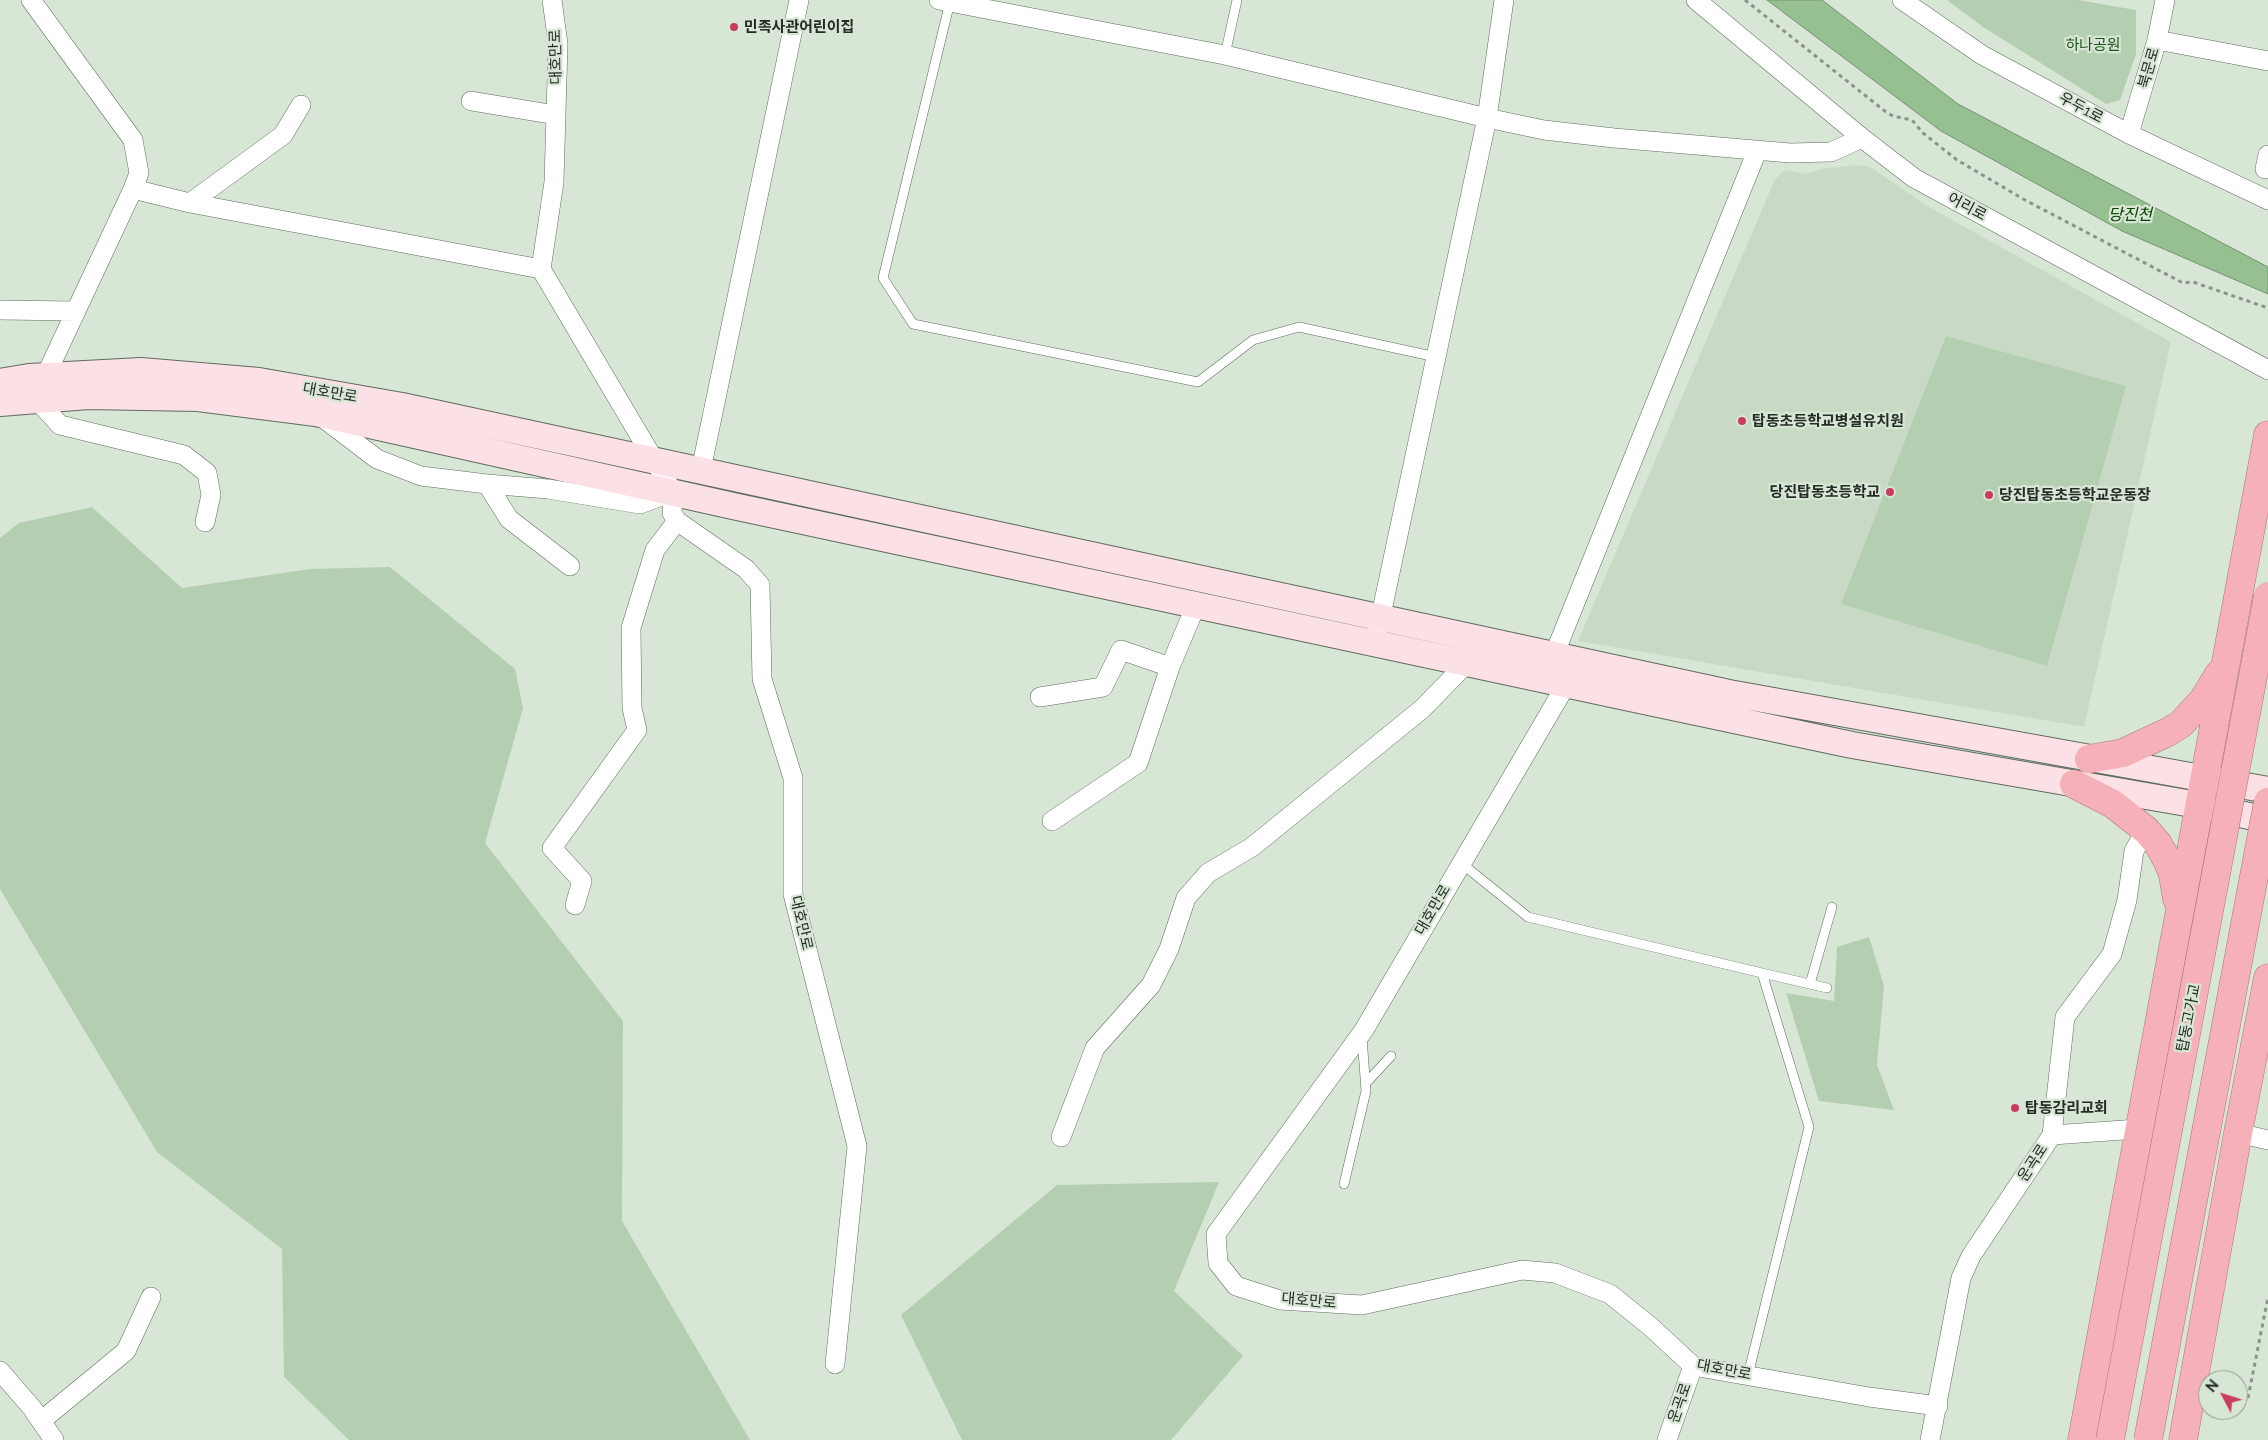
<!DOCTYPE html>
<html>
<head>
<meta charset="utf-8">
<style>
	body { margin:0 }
	#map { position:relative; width:2268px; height:1440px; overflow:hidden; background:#d8e6d6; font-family:Raleway,sans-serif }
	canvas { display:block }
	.north { position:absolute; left:2198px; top:1370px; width:50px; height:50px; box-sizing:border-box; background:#d8e6d6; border:1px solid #909b8f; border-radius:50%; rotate:310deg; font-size:14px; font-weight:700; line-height:20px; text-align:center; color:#252b25 }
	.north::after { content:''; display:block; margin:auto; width:18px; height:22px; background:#ca3b60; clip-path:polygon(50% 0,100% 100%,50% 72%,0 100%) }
</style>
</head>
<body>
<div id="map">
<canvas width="2268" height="1440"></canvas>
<div class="north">N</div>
</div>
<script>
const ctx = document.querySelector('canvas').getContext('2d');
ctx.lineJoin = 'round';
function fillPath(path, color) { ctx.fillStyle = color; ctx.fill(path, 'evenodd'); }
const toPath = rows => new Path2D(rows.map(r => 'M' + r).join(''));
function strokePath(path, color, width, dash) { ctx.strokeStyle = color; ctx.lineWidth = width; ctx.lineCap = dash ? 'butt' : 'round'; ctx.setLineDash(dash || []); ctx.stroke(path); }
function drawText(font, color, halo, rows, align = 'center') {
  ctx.font = font + ' Raleway,"Noto Sans KR",sans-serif'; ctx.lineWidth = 4.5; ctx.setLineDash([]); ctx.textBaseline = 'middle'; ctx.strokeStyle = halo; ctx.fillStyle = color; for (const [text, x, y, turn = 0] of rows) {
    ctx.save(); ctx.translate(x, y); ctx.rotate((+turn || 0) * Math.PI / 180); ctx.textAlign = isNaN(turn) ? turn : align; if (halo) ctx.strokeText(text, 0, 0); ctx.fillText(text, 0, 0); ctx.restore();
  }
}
const built = toPath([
	[1856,165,1870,167,1929,207,2171,342,2084,727,1578,641,1775,179,1785,170,1807,174,1822,169]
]);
const green = toPath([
	[1947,0,2078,0,2136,10,2136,54,2120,100,2106,104,1983,27],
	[1946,336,2126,386,2047,666,1841,604],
	[92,507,182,588,310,569,390,567,515,669,523,708,485,843,623,1021,622,1221,750,1440,349,1440,284,1377,282,1249,157,1152,0,889,0,538,19,523],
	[1869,937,1884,986,1877,1065,1894,1110,1819,1101,1786,993,1834,1001,1837,947],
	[1219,1182,1174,1291,1243,1356,1171,1440,962,1440,901,1315,1057,1185]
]);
const water = toPath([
	[1767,0,1822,0,1958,104,2268,267,2268,294,2122,231,1941,131,1767,0]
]);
const path = toPath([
	[1745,0,1886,112,1893,116,1912,120,1923,133,1957,160,2025,200,2183,283,2193,282,2268,308],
	[2248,1398,2268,1297]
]);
const service = toPath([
	[950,2,883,278,913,324,1198,382,1253,340,1299,327,1436,357],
	[1225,55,1237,0],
	[1461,863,1528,917,1762,973,1809,1127,1748,1375],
	[1762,973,1827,988],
	[1810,984,1832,907],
	[1366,1083,1391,1056],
	[1344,1184,1366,1091,1362,1037]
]);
const minor = toPath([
	[31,0,133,140,139,173,133,189],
	[552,0,558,44,554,182,541,269,673,492,672,513,677,521,746,569,760,585,762,679,793,778,793,894,857,1146,835,1364],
	[939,0,1225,55,1487,118,1544,130,1614,138,1790,153,1831,152,1862,138],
	[1696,0,1862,138,1914,178,2268,370],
	[1902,0,1982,55,2129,134,2268,200],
	[2157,40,2268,61],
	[471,101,556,115],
	[2129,134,2157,40,2165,0],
	[2265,169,2268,155],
	[190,203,283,135,301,105],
	[0,310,76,311],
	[46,375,133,189,190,203,541,269],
	[37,400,60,425,184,455,207,473,211,495,205,522],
	[323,418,377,459,421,476,487,484],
	[701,470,799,0],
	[570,566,509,519,487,484,548,489,640,504,672,492],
	[1378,629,1487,118,1504,0],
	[1554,655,1757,151],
	[1566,685,1364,1030,1216,1234,1218,1263,1236,1286,1280,1300,1362,1305,1522,1270,1555,1273,1610,1294,1651,1327,1693,1366,1869,1397,1938,1406],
	[1040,697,1103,687,1121,650,1170,667],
	[1052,821,1138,763,1170,667,1196,605],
	[575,905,582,881,552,848,637,730,632,708,631,628,655,550,677,521],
	[2238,1133,2268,1140],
	[2052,1135,2138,1129],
	[1061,1137,1095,1048,1151,985,1169,949,1186,898,1208,873,1252,847,1422,709,1467,663],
	[0,1371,32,1408,54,1440],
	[41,1421,126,1351,151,1297],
	[1667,1440,1693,1366],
	[1930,1440,1961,1278,1971,1256,2052,1135,2065,1017,2112,954,2127,900,2134,851,2146,830]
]);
const secondary = toPath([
	[0,382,29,377,141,371,259,381,402,406,1729,693,2268,790],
	[0,403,88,396,198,398,316,413,733,506,1635,699,1852,745,2198,805,2268,820]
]);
const trunk = toPath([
	[2089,759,2123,753,2168,732,2181,724,2204,699,2219,674],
	[2074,784,2113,804,2146,830,2158,844,2168,862,2173,875,2177,899],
	[2082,1440,2268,435],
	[2183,1440,2238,1133,2268,978]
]);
const trunkBridge = toPath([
	[2110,1440,2268,596],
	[2148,1440,2268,802]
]);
const markers = [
	[734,27,5,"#ca3b60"],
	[1742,421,5,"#ca3b60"],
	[1890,492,5,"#ca3b60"],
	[1989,495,5,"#ca3b60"],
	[2015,1108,5,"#ca3b60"]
];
const poiNames = [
	["민족사관어린이집",744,27],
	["탑동초등학교병설유치원",1752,421],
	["당진탑동초등학교",1880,492,"right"],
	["당진탑동초등학교운동장",1999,495],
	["탑동감리교회",2025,1108]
];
const parkNames = [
	["하나공원",2093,45]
];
const streetNames = [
	["대호만로",556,57,-91],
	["북문로",2149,68,-74],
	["우두1로",2081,108,28],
	["어리로",1967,207,28],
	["대호만로",330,393,10],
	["대호만로",1433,910,-60],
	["대호만로",801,923,77],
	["탑동고가교",2189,1018,-79],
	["운곡로",2033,1163,-57],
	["대호만로",1309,1301,5],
	["대호만로",1724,1370,11],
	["운곡로",1680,1403,-71]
];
const waterNames = [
	["당진천",2130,215]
];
fillPath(built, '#c8dac5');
fillPath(green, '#b4ceb1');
fillPath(water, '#96c091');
strokePath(water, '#749371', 1);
strokePath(service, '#5f6c5e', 10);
strokePath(minor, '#5f6c5e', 20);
strokePath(secondary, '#5f6c5e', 28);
strokePath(trunk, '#ab747b', 29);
strokePath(path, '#8a9489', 3, [4, 4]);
strokePath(service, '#fff', 9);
strokePath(minor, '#fff', 19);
strokePath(secondary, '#fbe1e5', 26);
strokePath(trunk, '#f6b0ba', 28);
strokePath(trunkBridge, '#ab747b', 29, []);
strokePath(trunkBridge, '#f6b0ba', 28);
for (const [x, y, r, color] of markers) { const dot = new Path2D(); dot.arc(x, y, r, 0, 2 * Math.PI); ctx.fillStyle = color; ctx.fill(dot); strokePath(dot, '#d8e6d6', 2); }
drawText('bold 15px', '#252b25', '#d8e6d6', poiNames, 'left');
drawText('15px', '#1b5417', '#d8e6d6', parkNames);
drawText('15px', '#252b25', '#d8e6d6', streetNames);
drawText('italic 16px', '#044201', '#d8e6d6', waterNames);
</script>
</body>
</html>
